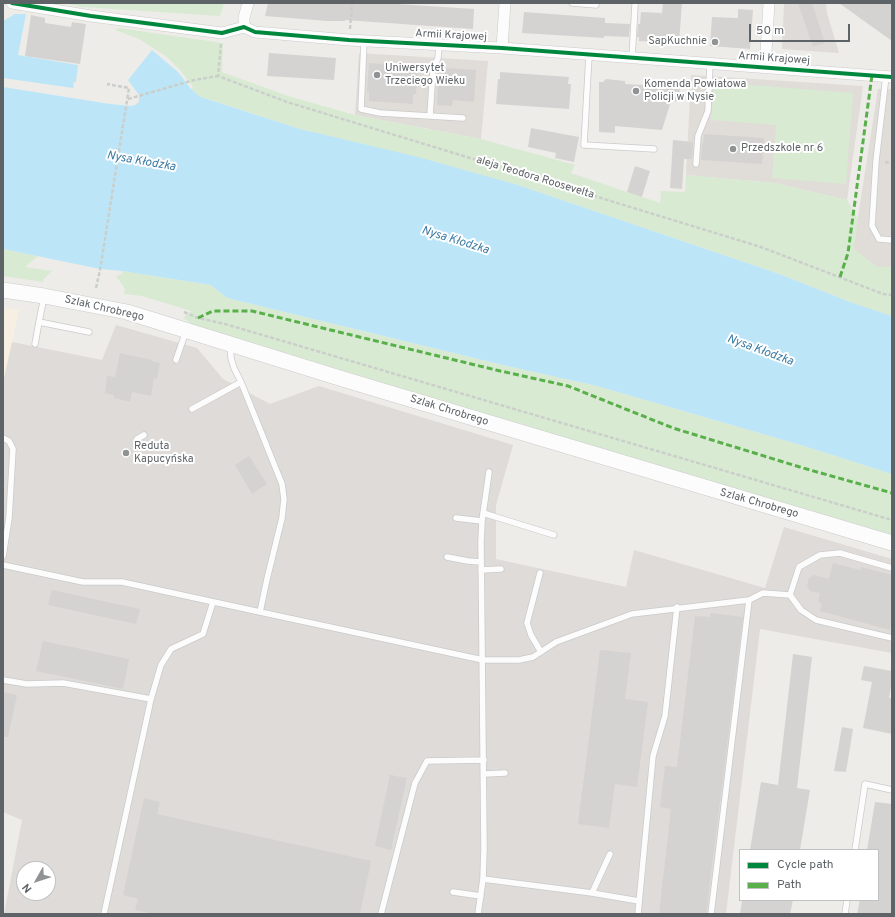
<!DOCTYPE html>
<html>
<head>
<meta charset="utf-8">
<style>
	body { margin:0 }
	#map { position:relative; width:895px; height:917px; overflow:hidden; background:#eeece8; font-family:Overpass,sans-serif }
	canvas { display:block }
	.frame { position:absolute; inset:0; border:4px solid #5e6367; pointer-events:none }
	.legend { position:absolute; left:739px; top:849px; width:140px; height:52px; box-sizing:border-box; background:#fff; border:1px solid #bfc1c2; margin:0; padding:5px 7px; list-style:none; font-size:12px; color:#5e6367 }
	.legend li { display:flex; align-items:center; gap:8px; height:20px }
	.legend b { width:20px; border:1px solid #bfc1c2 }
	.north { position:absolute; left:16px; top:861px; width:40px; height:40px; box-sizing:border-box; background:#fff; border:1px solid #bfc1c2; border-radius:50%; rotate:231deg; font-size:11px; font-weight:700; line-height:16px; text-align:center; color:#5e6367 }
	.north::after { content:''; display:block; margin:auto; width:14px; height:18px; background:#909394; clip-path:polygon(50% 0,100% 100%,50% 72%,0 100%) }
	.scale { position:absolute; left:749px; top:24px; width:101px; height:18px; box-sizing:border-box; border:2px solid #5e6367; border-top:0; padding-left:5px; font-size:12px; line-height:14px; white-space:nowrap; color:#5e6367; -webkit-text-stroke:3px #fff; paint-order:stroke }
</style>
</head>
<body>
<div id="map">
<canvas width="895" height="917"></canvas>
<div class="frame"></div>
<ul class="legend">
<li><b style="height:5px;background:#00873e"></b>Cycle path</li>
<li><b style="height:5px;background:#59b04a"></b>Path</li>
</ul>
<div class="north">N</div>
<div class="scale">50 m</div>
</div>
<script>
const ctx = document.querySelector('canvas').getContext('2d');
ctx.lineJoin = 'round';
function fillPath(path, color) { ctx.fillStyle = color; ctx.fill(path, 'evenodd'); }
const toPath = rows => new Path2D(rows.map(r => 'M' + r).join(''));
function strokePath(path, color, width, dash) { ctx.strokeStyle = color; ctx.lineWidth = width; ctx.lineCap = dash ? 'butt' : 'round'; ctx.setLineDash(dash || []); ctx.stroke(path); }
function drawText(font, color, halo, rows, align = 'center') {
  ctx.font = font + ' Overpass,sans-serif'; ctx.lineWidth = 4; ctx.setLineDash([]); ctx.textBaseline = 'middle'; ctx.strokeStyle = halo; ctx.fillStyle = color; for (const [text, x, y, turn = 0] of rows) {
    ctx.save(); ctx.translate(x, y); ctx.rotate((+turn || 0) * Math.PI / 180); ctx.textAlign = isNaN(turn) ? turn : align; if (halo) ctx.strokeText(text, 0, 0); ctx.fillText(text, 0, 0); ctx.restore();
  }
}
const commercial = toPath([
	[3,308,19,310,3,383]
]);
const industrial = toPath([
	[784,3,826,3,827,13,839,53,782,49],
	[116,325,197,348,223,379,270,404,319,386,513,445,496,505,496,559,626,587,634,550,765,588,784,527,892,559,892,653,760,629,726,914,4,914,22,820,3,812,3,383,12,342,102,360],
	[24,869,48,869,48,893,24,893]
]);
const education = toPath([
	[359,53,488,61,481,139,355,115],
	[691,75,863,86,847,200,775,183,686,175],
	[878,89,892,89,892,267,877,267,853,249]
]);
const green = toPath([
	[64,3,224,3,220,16,82,7],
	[119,28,223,43,222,72,288,96,355,115,481,139,575,165,571,173,624,191,660,203,661,191,685,192,686,175,775,183,847,200,858,219,854,249,877,267,892,267,892,316,850,302,782,275,518,185,300,129,208,99,206,99,199,96,191,89,193,87,180,70,167,57,139,39,115,30],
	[714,82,853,93,846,184,772,178,776,125,711,120],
	[3,249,38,256,25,267,52,271,44,279,43,282,3,276],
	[122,271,211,285,227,298,507,366,597,386,804,446,892,474,892,535,410,391,194,325,183,318,191,311,142,296,124,294,125,289,116,276,122,274]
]);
const water = toPath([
	[15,14,26,14,18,55,78,65,76,82,74,82,73,88,3,78,3,21],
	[152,50,178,72,191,89,199,96,206,99,207,99,300,129,418,157,518,185,782,275,850,302,892,316,892,474,804,446,597,386,507,366,227,298,211,285,122,271,100,269,3,249,3,87,110,104,131,106,135,105,139,102,139,95,128,80]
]);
const building = toPath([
	[268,3,382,3,474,9,473,29,345,20,345,21,327,21,265,16],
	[663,3,682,3,679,43,639,41,639,37,637,37,638,24,640,24,641,12,662,13],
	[798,3,812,3,825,43,813,47],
	[839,3,892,3,892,41],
	[738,9,753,10,750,49,710,46,712,17,738,18],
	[524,12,605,18,605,23,630,24,629,37,604,36,604,38,522,33],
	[31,15,45,18,45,23,71,27,72,22,86,24,80,64,25,56],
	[269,53,336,58,334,80,267,76],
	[369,63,418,66,416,94,413,94,413,104,369,101,369,91,367,91],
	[443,68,476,70,474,102,453,100,452,106,437,105,438,80,442,81],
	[500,72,569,77,568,84,571,84,569,109,496,104,498,79,500,79],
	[606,79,625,81,625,84,646,85,657,86,660,84,680,86,679,102,671,101,662,130,615,126,615,133,599,132,599,82,603,82],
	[531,128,579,137,574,162,555,158,556,153,528,147],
	[704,134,764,138,762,164,701,160,702,143,703,143],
	[673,140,693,142,692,159,684,159,682,189,670,188],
	[635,166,650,171,642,197,627,192],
	[120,353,152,360,152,361,160,363,157,379,154,378,151,396,132,392,130,402,114,398,114,395,105,393,107,376,115,377],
	[249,456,267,484,252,494,235,465],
	[833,563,860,570,861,567,892,575,892,627,890,626,890,630,820,611,822,603,818,602,820,593,810,591,807,585,809,578,814,575,829,579],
	[52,590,140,609,136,624,48,605],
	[711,613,743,617,706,914,659,914,671,809,660,807,665,766,677,767,695,616,710,617],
	[43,641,129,659,123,689,36,671],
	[600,650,631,653,625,699,648,702,637,787,615,784,609,828,578,824],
	[793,654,812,657,797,788,810,790,800,850,750,850,761,782,778,785],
	[864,666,892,671,892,681,889,698,892,698,892,734,863,728,872,682,861,680],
	[3,692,17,695,8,737,3,737],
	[842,727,853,729,846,772,834,771],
	[390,775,407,778,391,850,375,846],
	[144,798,160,802,157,814,371,861,360,914,154,914,135,910,138,899,123,895],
	[875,802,892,804,892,914,857,914,860,900,878,900,878,850,867,850],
	[742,900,793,900,790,914,740,914]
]);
const path = toPath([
	[350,29,352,3],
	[221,44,218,76,287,102,761,247,883,294,892,295],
	[128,99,194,80,218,76],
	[885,162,892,163],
	[96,288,100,270,129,88,107,84],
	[184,312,198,318,225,324,892,520]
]);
const lane = toPath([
	[572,3,596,5],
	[364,41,361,109,380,113,463,118],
	[589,55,584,145,654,149],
	[632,58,635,5],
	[886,76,876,161,872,226,879,239,892,240],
	[430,116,433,69,438,58,439,45],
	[696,164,698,136,708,111,710,63],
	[44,297,39,322,89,332],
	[35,344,39,322],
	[230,345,231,358,234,368,241,382,282,484,284,499,282,518,267,579,260,612,483,660,519,660,533,657,556,642,632,614,749,600,763,593,790,595,799,567,820,555,840,553,892,568],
	[176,360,186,331],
	[192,409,241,382],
	[3,438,9,441,13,449,9,518,3,556],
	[137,439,144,435],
	[483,513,554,535],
	[456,518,482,521],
	[447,557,468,561,481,562],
	[3,565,83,582,122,582,260,612],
	[481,570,501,569],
	[540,573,527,623,531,635,541,652],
	[790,595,801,610,816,620,892,638],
	[3,680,27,684,63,683,151,699],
	[484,774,505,773],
	[855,850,865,784,892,790],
	[483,879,592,893,639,901],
	[453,892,481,896],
	[592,893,610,854],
	[104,914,151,699,161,665,171,649,203,634,213,602],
	[381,914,415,783,427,761,484,760],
	[478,914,483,879,484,848,481,542,482,521,489,472],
	[638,914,653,756,665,716,677,607],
	[711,914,749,600],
	[845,914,847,900]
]);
const street = toPath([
	[12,3,91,16,222,33,244,27,255,32,349,40,502,48,892,77],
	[244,27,244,18,248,3],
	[502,48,505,3],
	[765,68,769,3]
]);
const secondary = toPath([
	[3,290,44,296,127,312,346,380,892,543]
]);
const quiet = toPath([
	[840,277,848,253,872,75],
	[198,318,213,311,252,311,496,370,568,386,673,428,803,468,892,493]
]);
const cycleway = toPath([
	[12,3,91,16,222,33,244,27,255,32,349,40,502,48,892,77]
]);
const markers = [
	[715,42,4,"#909394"],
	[377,75,4,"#909394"],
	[636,91,4,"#909394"],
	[733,149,4,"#909394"],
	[126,453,4,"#909394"]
];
const streetNames = [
	["Armii Krajowej",451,36,3],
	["Armii Krajowej",774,59,4],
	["aleja Teodora Roosevelta",535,178,17],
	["Szlak Chrobrego",104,309,13],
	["Szlak Chrobrego",449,411,17],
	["Szlak Chrobrego",759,504,16]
];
const poiNames = [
	["SapKuchnie",707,42,"right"],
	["Uniwersytet",385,69],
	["Trzeciego Wieku",385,82],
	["Komenda Powiatowa",644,85],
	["Policji w Nysie",644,98],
	["Przedszkole nr 6",741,149],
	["Reduta",134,447],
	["Kapucyńska",134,460]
];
const waterNames = [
	["Nysa Kłodzka",141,162,10],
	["Nysa Kłodzka",455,241,17],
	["Nysa Kłodzka",760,351,20]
];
fillPath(commercial, '#f7f0e2');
fillPath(industrial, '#dedbd8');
fillPath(education, '#e0dcd8');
fillPath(green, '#d9ead3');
fillPath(water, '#bce6f8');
fillPath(building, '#d5d3d1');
strokePath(lane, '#cacbca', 7);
strokePath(street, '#cacbca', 12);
strokePath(secondary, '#cacbca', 16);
strokePath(path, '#cacfcb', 2.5, [4, 2]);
strokePath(lane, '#fcfcfc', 5.5);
strokePath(street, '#fcfcfc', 11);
strokePath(secondary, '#fcfcfc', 15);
strokePath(quiet, '#59b04a', 3, [6, 3]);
strokePath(cycleway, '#00873e', 4);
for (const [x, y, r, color] of markers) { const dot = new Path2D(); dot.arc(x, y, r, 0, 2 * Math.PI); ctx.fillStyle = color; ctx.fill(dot); strokePath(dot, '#fff', 1.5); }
drawText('11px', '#5e6367', '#fff', streetNames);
drawText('11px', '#5e6367', '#fff', poiNames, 'left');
drawText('italic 12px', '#3b7aa3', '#fff', waterNames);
</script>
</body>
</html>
